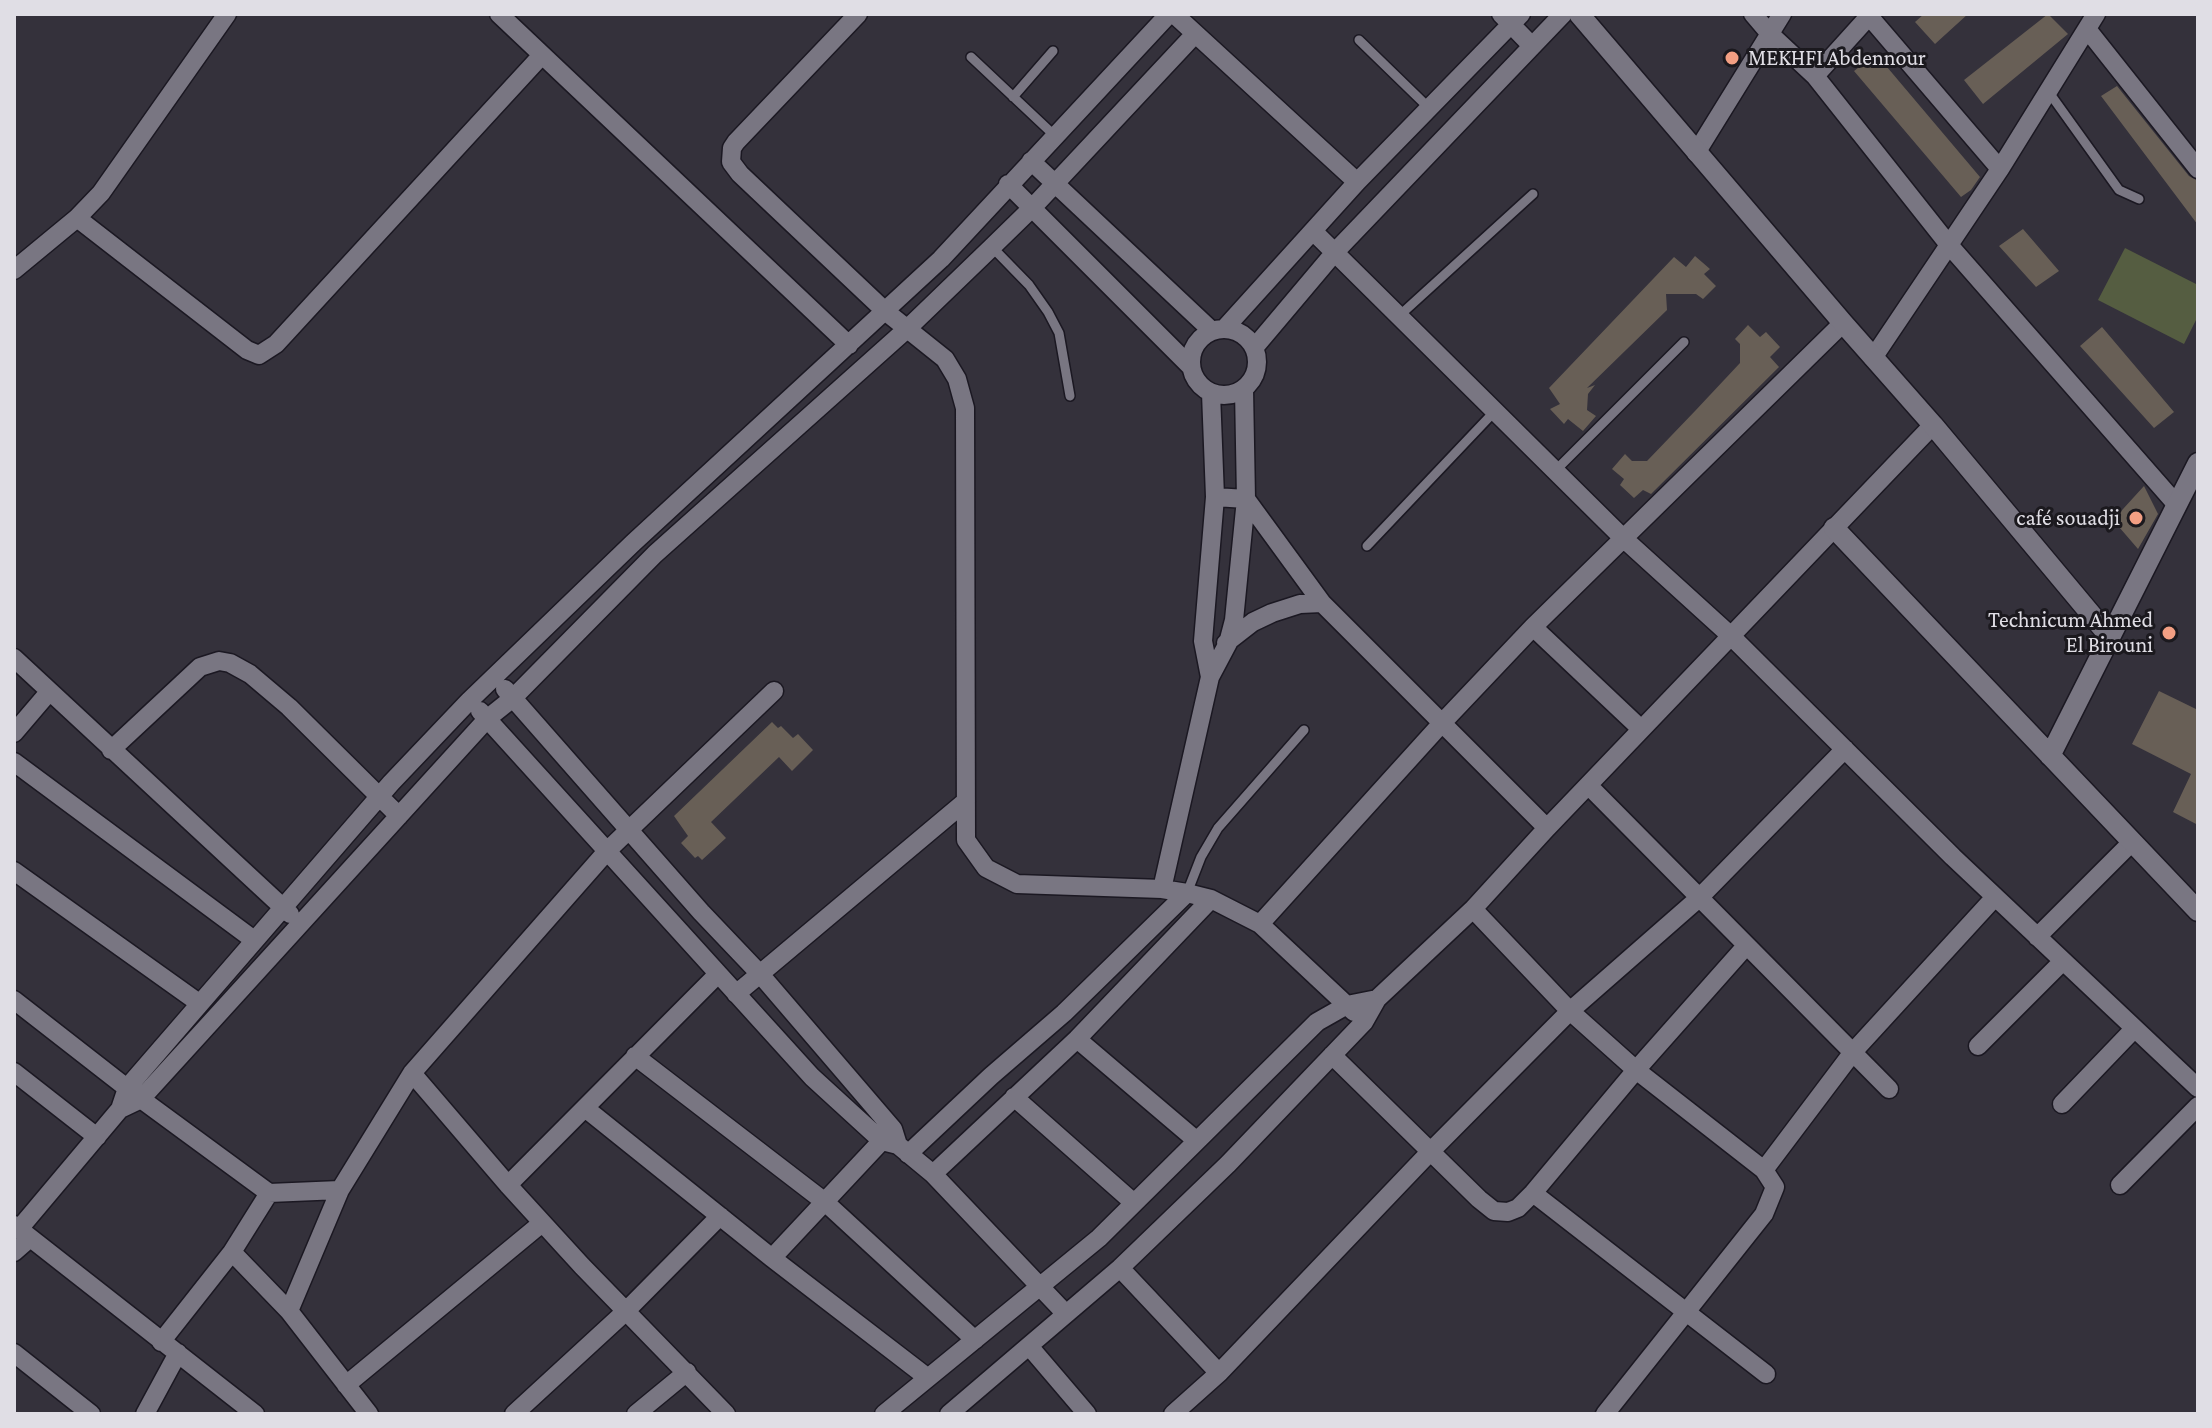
<!DOCTYPE html>
<html>
<head>
<meta charset="utf-8">
<style>
	body { margin:0 }
	#map { position:relative; width:2212px; height:1428px; overflow:hidden; background:#34313b; font-family:"Crimson Pro",serif }
	canvas { display:block }
	.frame { position:absolute; inset:0; border:16px solid #e0dee5; pointer-events:none }
</style>
</head>
<body>
<div id="map">
<canvas width="2212" height="1428"></canvas>
<div class="frame"></div>
</div>
<script>
const ctx = document.querySelector('canvas').getContext('2d');
ctx.lineJoin = 'round';
function fillPath(path, color) { ctx.fillStyle = color; ctx.fill(path, 'evenodd'); }
const toPath = rows => new Path2D(rows.map(r => 'M' + r).join(''));
function strokePath(path, color, width, dash) { ctx.strokeStyle = color; ctx.lineWidth = width; ctx.lineCap = dash ? 'butt' : 'round'; ctx.setLineDash(dash || []); ctx.stroke(path); }
function drawText(font, color, halo, rows, align = 'center') {
  ctx.font = font + ' "Crimson Pro",serif'; ctx.lineWidth = 6; ctx.setLineDash([]); ctx.textBaseline = 'middle'; ctx.strokeStyle = halo; ctx.fillStyle = color; for (const [text, x, y, turn = 0] of rows) {
    ctx.save(); ctx.translate(x, y); ctx.rotate((+turn || 0) * Math.PI / 180); ctx.textAlign = isNaN(turn) ? turn : align; if (halo) ctx.strokeText(text, 0, 0); ctx.fillText(text, 0, 0); ctx.restore();
  }
}
const green = toPath([
	[2125,248,2198,285,2198,316,2184,344,2098,300]
]);
const building = toPath([
	[1924,14,1968,14,1935,44,1915,22],
	[2048,14,2068,34,1983,104,1964,80],
	[1876,54,1980,177,1971,190,1961,197,1854,71],
	[2117,86,2189,176,2198,181,2198,225,2101,96],
	[2023,229,2059,271,2036,287,1999,246],
	[1695,256,1710,269,1704,274,1716,286,1703,299,1696,294,1666,294,1667,310,1587,388,1595,385,1588,394,1587,410,1596,416,1583,431,1568,419,1564,424,1550,409,1560,404,1549,388,1674,257,1686,267],
	[1748,325,1760,337,1766,332,1780,347,1770,357,1779,367,1651,494,1643,490,1634,498,1620,485,1624,479,1612,469,1625,454,1632,461,1647,461,1695,411,1740,363,1740,344,1735,339],
	[2102,327,2174,412,2154,428,2080,346],
	[2144,486,2158,514,2138,549,2113,520],
	[2159,691,2198,710,2198,825,2173,812,2191,774,2132,744],
	[772,722,778,728,781,726,793,738,798,734,813,750,792,771,779,757,711,822,726,838,702,860,698,856,695,858,681,843,688,836,674,816]
]);
const service = toPath([
	[1359,40,1429,108],
	[971,57,1055,136],
	[2048,91,2119,190,2139,199],
	[1013,97,1053,51],
	[992,247,1029,285,1048,312,1059,333,1070,396],
	[1399,316,1533,194],
	[1555,471,1684,342],
	[1367,546,1495,411],
	[1187,893,1201,857,1218,828,1304,730]
]);
const minor = toPath([
	[499,14,849,345],
	[858,14,736,142,732,148,731,162,740,174,885,311,945,359,957,379,965,408,966,840,986,868,1017,884,1162,889,1187,893,1211,899,1260,924,1442,723,1533,627,1843,323],
	[1174,14,1357,182],
	[1501,14,1532,46],
	[1753,14,1770,34,1815,76,1949,245,2177,505],
	[1869,16,2000,169],
	[2087,29,2198,169],
	[1815,76,1871,14],
	[1696,153,1782,14],
	[1031,161,1212,331],
	[1008,184,1191,367],
	[77,218,247,350,259,355,276,344,542,55],
	[1313,231,1622,537,1731,636,1953,857,2198,1088],
	[14,270,77,218,101,193,227,14],
	'1191 362a33 33 0 1 1 66 0a33 33 0 1 1-66 0Z',
	[1224,329,1357,182,1521,14],
	[1254,348,1335,252,1563,14],
	[1873,358,2000,169,2096,14],
	[1215,497,1246,499,1322,603,1547,828],
	[1533,627,1641,729],
	[1226,643,1253,622,1272,613,1300,604,1322,603],
	[14,658,290,914],
	[1210,677,1203,641,1215,497,1211,393],
	[505,689,701,912,760,974,893,1129,898,1145],
	[480,711,812,1077,882,1141,898,1145,933,1174,1066,1314],
	[14,733,49,692],
	[111,750,200,667,219,661,230,663,250,674,289,707,399,816],
	[14,762,254,940],
	[1589,786,1889,1089],
	[14,871,199,1003],
	[1162,889,1210,677,1228,643,1234,620,1246,499,1244,389],
	[1473,909,1570,1011,1636,1070,1764,1170],
	[1260,924,1354,1012],
	[2037,937,2132,842],
	[736,994,966,801],
	[14,1000,141,1099,269,1193,232,1252,161,1342],
	[1077,1039,1197,1141],
	[1978,1046,2063,961],
	[1332,1055,1479,1199,1494,1211,1508,1212,1518,1208,1533,1193,1636,1070,1746,946],
	[635,1056,825,1202,975,1340],
	[14,1072,97,1137],
	[412,1073,508,1185,582,1266,726,1414],
	[1014,1097,1134,1203],
	[2062,1104,2134,1029],
	[585,1108,772,1258,928,1378],
	[120,1109,141,1099,488,718,513,698,655,554,908,328,992,247,1033,207,1195,34],
	[908,1154,991,1076,1064,1013,1187,893],
	[933,1174,1077,1039,1211,899],
	[508,1185,718,974],
	[2120,1185,2198,1106],
	[269,1193,340,1190],
	[1533,1193,1766,1374],
	[14,1225,255,1414],
	[19,1229,120,1109,127,1088,391,783,469,701,633,543,941,259,1169,14],
	[14,1252,30,1238],
	[232,1252,289,1311,369,1414],
	[772,1258,890,1132],
	[1120,1268,1219,1373],
	[289,1311,340,1190,412,1073,608,850,774,691],
	[1029,1346,1087,1414],
	[14,1353,91,1414],
	[346,1385,542,1223],
	[145,1414,178,1353],
	[514,1414,625,1312,720,1216],
	[636,1414,687,1372],
	[884,1414,1099,1238,1317,1022,1347,1005,1377,999],
	[949,1414,1120,1268,1228,1164,1364,1022,1377,999,1473,909,1547,828,1933,425],
	[1173,1414,1219,1373,1430,1152,1570,1011,1699,898,1845,749],
	[1605,1414,1764,1214,1775,1187,1764,1170,1853,1052,1995,897]
]);
const tertiary = toPath([
	[1579,14,1843,323,1933,425,2110,637],
	[1834,528,2198,911],
	[2050,756,2198,463]
]);
const markers = [
	[1732,58,8,"#f39f83"],
	[2136,518,8,"#f39f83"],
	[2169,633,8,"#f39f83"]
];
const poiNames = [
	["MEKHFI Abdennour",1748,58,"left"],
	["café souadji",2120,518],
	["Technicum Ahmed",2153,620],
	["El Birouni",2153,645]
];
fillPath(green, '#555d41');
fillPath(building, '#685f56');
strokePath(service, '#1b1822', 12);
strokePath(minor, '#1b1822', 21);
strokePath(tertiary, '#1b1822', 23);
strokePath(service, '#797682', 9);
strokePath(minor, '#797682', 18);
strokePath(tertiary, '#797682', 20);
for (const [x, y, r, color] of markers) { const dot = new Path2D(); dot.arc(x, y, r, 0, 2 * Math.PI); ctx.fillStyle = color; ctx.fill(dot); strokePath(dot, '#1b191e', 3); }
drawText('22px', '#e0dee5', '#1b191e', poiNames, 'right');
</script>
</body>
</html>
